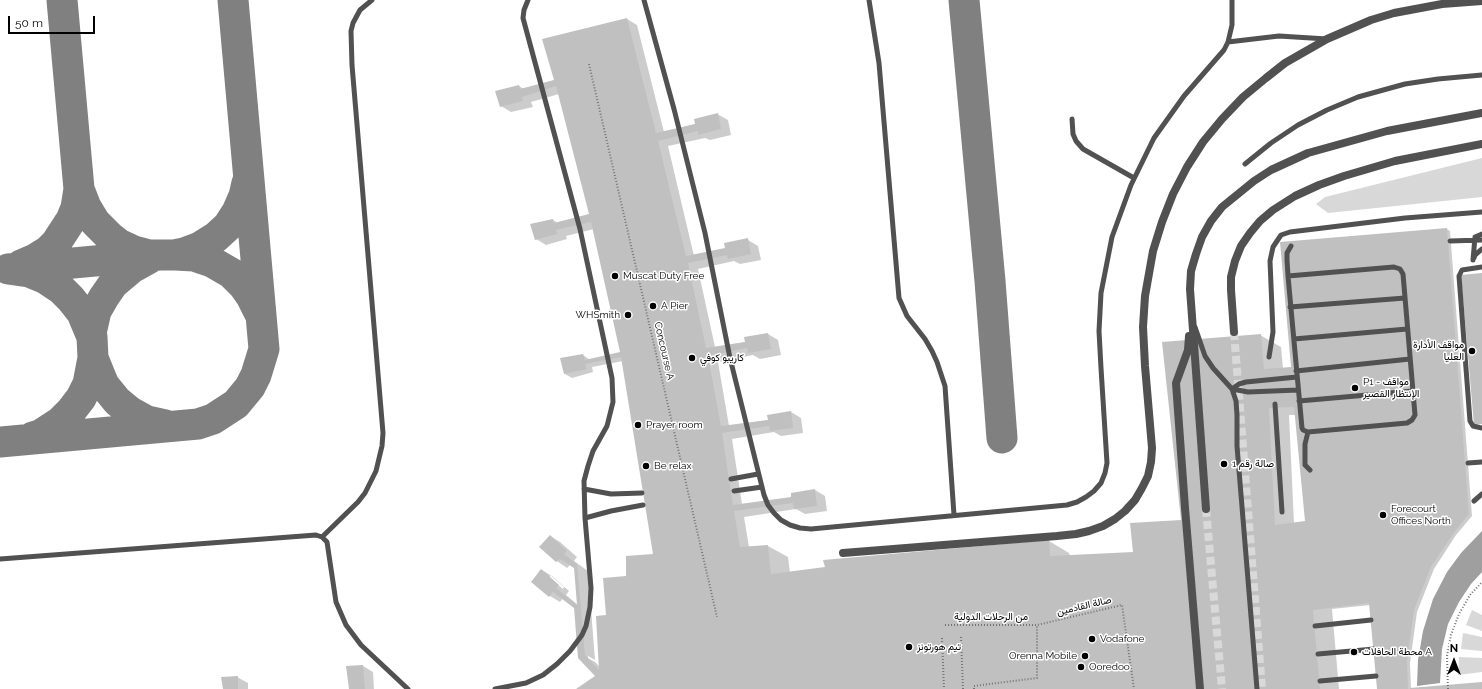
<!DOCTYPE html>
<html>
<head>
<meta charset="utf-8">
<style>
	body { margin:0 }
	#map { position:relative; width:1482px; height:689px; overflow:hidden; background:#fff; font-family:Raleway,sans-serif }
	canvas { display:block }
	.north { position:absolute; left:1434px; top:641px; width:40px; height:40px; -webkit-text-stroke:3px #fff; paint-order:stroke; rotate:0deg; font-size:11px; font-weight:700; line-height:16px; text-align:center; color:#000 }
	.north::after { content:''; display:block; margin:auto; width:14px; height:18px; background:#000; clip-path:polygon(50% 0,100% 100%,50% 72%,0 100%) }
	.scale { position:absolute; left:8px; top:16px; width:87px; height:18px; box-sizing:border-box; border:2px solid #000; border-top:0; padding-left:5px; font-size:12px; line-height:14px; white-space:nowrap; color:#000; -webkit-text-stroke:3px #fff; paint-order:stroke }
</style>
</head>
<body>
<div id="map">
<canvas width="1482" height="689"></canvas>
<div class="north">N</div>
<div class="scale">50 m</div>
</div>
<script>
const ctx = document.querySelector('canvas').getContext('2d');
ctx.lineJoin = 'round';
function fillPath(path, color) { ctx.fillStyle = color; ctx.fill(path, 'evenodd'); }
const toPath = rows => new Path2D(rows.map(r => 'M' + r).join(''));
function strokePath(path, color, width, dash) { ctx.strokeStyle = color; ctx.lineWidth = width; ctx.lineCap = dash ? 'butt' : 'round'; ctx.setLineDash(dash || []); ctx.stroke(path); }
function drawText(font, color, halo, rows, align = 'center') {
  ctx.font = font + ' Raleway,Vazirmatn,sans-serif'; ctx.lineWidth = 3; ctx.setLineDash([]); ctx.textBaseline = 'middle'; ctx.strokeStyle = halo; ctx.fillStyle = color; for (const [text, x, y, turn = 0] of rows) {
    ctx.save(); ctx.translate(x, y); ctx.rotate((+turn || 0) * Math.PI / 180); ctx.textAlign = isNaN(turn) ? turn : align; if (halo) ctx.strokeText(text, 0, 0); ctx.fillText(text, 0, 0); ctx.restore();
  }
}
const green = toPath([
	[1482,158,1482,197,1328,213,1316,204,1325,197],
	[1472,610,1482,615,1482,631,1466,625],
	[1463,633,1482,637,1482,651,1461,649],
	[1459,657,1482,658,1482,672,1458,675]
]);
const water = toPath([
	[1482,531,1482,572,1471,584,1459,602,1448,624,1442,649,1440,683,1417,686,1418,660,1423,631,1433,599,1447,572,1461,553]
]);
const shadow = toPath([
	[627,19,637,25,664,132,696,124,717,114,728,120,731,135,710,140,705,138,668,146,694,256,727,249,748,240,758,246,761,260,740,264,734,261,698,269,715,347,746,342,768,334,778,340,781,355,760,359,753,355,718,362,729,426,769,420,791,412,801,418,803,433,781,436,774,432,732,439,742,504,793,498,815,490,825,496,827,511,805,514,796,509,744,517,749,547,768,546,788,557,790,573,1049,541,1069,553,1070,556,1134,553,1182,521,1260,335,1281,347,1283,368,1292,368,1447,229,1450,231,1472,516,1456,535,1434,569,1417,612,1410,663,1411,689,1482,683,1482,689,1378,689,1370,605,1332,609,1339,689,577,689,596,676,579,657,575,608,563,598,560,602,550,596,542,570,552,576,569,591,566,595,578,605,575,567,571,564,567,568,557,561,540,547,550,536,560,542,577,557,574,561,588,571,595,660,588,656,588,658,595,662,600,667,607,616,627,577,656,555,623,361,592,367,593,372,572,378,565,374,583,355,590,360,622,354,594,229,566,236,567,239,546,245,536,239,553,220,558,223,591,214,559,94,531,102,533,107,511,112,501,106,519,86,524,89,555,80],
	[1289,415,1296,415,1306,522,1294,524],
	[550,575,564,587,563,589,550,578],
	[363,666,373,672,374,689,350,689],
	[237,677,248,683,248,689,224,689]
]);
const taxiway = toPath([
	[964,0,990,281,1002,438],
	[160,255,174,255,184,253,200,247,216,237,228,226,237,212,244,196,247,183],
	[175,255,194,256,212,262,231,273,244,286,251,296,259,312],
	[21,265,35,259,48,251,56,243,71,220,76,208,79,189,62,0],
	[91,333,96,311,104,297,113,284,132,268,150,258],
	[93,358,104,385,117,401,129,411,147,421,165,425],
	[33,437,40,435,60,422,71,411,81,398,88,384,93,358,92,337,82,313,71,299,61,289,46,279,29,272,8,269,160,255,149,255,134,251,119,244,109,236,95,222,86,207,79,189],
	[0,442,198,424,213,419,236,404,250,387,256,375,264,349,233,0]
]);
const building = toPath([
	[627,18,656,133,695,124,694,119,718,113,721,129,698,135,698,131,658,141,686,256,725,248,724,243,748,238,751,254,728,259,727,255,688,263,706,348,745,342,744,337,768,333,771,349,748,353,747,348,708,356,721,426,768,420,767,415,791,411,793,428,770,431,769,426,722,433,733,505,791,497,791,493,815,489,817,506,794,509,793,503,734,511,740,547,768,545,771,574,825,567,823,560,1049,540,1050,556,1133,552,1130,523,1181,520,1162,342,1261,334,1264,369,1291,367,1280,242,1447,228,1469,514,1453,534,1431,567,1414,610,1407,661,1408,689,1377,689,1369,603,1313,610,1320,689,576,689,595,676,578,658,574,608,553,592,549,597,531,582,541,569,559,585,556,588,577,605,574,568,560,559,556,562,539,547,550,535,567,551,564,554,577,564,585,655,599,670,596,616,606,615,603,578,626,576,626,556,653,554,621,357,585,364,587,369,564,374,560,358,583,354,585,360,620,352,591,222,556,230,557,234,535,240,530,224,553,219,554,223,589,214,556,86,522,97,523,101,500,107,495,91,519,85,520,89,554,80,542,39],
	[1294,407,1305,521,1275,525,1269,408],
	[1482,273,1482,424,1474,425,1461,275],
	[363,665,365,689,349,689,346,666],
	[238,676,238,689,223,689,221,677],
	[1482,682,1482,689,1410,689,1410,688]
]);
const tertiaryTunnel = toPath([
	[1234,332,1262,689],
	[1206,509,1222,689]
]);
const path = toPath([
	[589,64,717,617],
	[945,625,1037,625,1122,605,1134,689],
	[961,637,963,689],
	[942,638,944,689],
	[974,689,974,686,1037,678,1037,625],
	[1448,689,1447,656,1451,635,1459,614,1470,595,1482,582]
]);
const service = toPath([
	[644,0,674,109,705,233,730,358,764,495,768,505,774,513,781,520,790,525,800,528,811,529,1067,505,1077,502,1086,497,1094,491,1101,483,1105,473,1107,463,1101,368,1099,331,1101,293,1112,237,1131,185,1154,138,1184,96,1224,50,1228,42,1232,25,1232,0],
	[869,0,879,63,899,298,907,316,925,339,932,351,937,362,945,386,954,515],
	[1228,42,1279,36,1327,39],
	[1072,119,1073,134,1076,141,1083,149,1134,178],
	[1245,164,1271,143,1298,125,1327,110,1358,97,1405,84,1438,79,1482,75],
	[1450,241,1482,240],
	[1474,258,1475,255,1482,249],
	[1473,260,1475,237,1482,234],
	[1482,267,1462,270,1459,276,1470,421,1473,426,1482,428],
	[1288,276,1394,267,1400,269,1403,274,1415,415,1412,420,1407,423,1308,432,1303,430,1302,428,1288,276,1287,260,1287,253,1291,246],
	[1290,307,1405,298],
	[1195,327,1205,356,1213,368,1232,389,1236,401,1237,415,1237,446,1257,689],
	[1294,339,1407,329],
	[1269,357,1273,332,1270,261,1273,247,1281,235,1290,232,1405,218,1482,212],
	[1296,371,1410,359],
	[1232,389,1239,384,1246,382,1297,377],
	[1232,389,1248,392,1298,390],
	[1299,401,1413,391],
	[1275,404,1282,512],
	[1308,432,1305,444,1305,465,1310,470],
	[1468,463,1482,462],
	[731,479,758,474],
	[584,489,611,494,642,493],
	[734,491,762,487],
	[1474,501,1482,494],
	[585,518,611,511,643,505],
	[322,537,358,502,365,493,376,471,382,446,383,433,352,65,351,31,353,23,360,10,372,0],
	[0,559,316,535,322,537,327,542,336,602,346,625,361,645,408,689],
	[1315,626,1371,620],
	[1318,654,1374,649],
	[1320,681,1376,676],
	[495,689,526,683,543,675,557,664,570,651,582,635,586,626,590,607,591,588,585,518,584,481,588,466,593,451,607,426,613,402,612,378,580,229,523,18,524,10,528,0]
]);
const minor = toPath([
	[843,553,1057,536,1076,534,1089,531,1103,526,1115,519,1125,511,1135,500,1142,488,1148,476,1151,462,1152,448,1145,366,1143,327,1145,296,1153,251,1162,222,1173,194,1187,167,1203,142,1222,119,1243,97,1266,78,1285,63,1327,39,1371,20,1394,13,1442,4,1482,1]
]);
const tertiary = toPath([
	[1234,332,1231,290,1231,277,1235,261,1241,246,1250,233,1260,221,1273,210,1295,196,1319,185,1344,176,1395,161,1482,144],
	[1189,336,1188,350,1176,383,1185,508,1200,689],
	[1206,509,1190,289,1191,271,1196,254,1202,237,1211,221,1222,207,1254,181,1271,170,1308,153,1387,131,1482,113]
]);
const markers = [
	[615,276,4,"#000"],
	[653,306,4,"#000"],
	[628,315,4,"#000"],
	[1472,351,4,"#000"],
	[692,358,4,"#000"],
	[1355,388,4,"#000"],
	[638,425,4,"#000"],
	[1224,464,4,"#000"],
	[646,466,4,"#000"],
	[1383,515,4,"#000"],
	[1092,639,4,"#000"],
	[909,647,4,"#000"],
	[1354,652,4,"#000"],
	[1085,656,4,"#000"],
	[1081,667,4,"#000"]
];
const poiNames = [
	["Muscat Duty Free",623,276],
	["A Pier",661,306],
	["WHSmith",620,315,"right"],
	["مواقف الأدارة",1464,345,"right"],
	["العليا",1464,357,"right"],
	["كاريبو كوفي",700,358],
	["P1 - مواقف",1363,382],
	["الإنتظار القصير",1363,394],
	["Prayer room",646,425],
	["صالة رقم 1",1232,464],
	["Be relax",654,466],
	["Forecourt",1391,509],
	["Offices North",1391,521],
	["Vodafone",1100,639],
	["تيم هورتونز",917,647],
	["محطة الحافلات A",1362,652],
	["Orenna Mobile",1077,656,"right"],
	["Ooredoo",1089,667]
];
const streetNames = [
	["Concourse A",664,351,77],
	["صالة القادمين",1084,606,-13],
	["من الرحلات الدولية",991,617]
];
fillPath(green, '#d8d8d8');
fillPath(water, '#9f9f9f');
fillPath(shadow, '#0003');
strokePath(taxiway, '#808080', 31);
fillPath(building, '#c0c0c0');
strokePath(tertiaryTunnel, '#d9d9d9', 8, [8, 4]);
strokePath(path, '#737373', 2, [1, 2]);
strokePath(service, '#515151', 5);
strokePath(minor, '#515151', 8);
strokePath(tertiary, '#515151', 8);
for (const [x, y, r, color] of markers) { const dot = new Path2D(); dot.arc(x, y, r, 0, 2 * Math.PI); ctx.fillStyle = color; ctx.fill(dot); strokePath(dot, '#fff', 1.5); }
drawText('10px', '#000', '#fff', poiNames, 'left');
drawText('10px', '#000', '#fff', streetNames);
</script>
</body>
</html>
